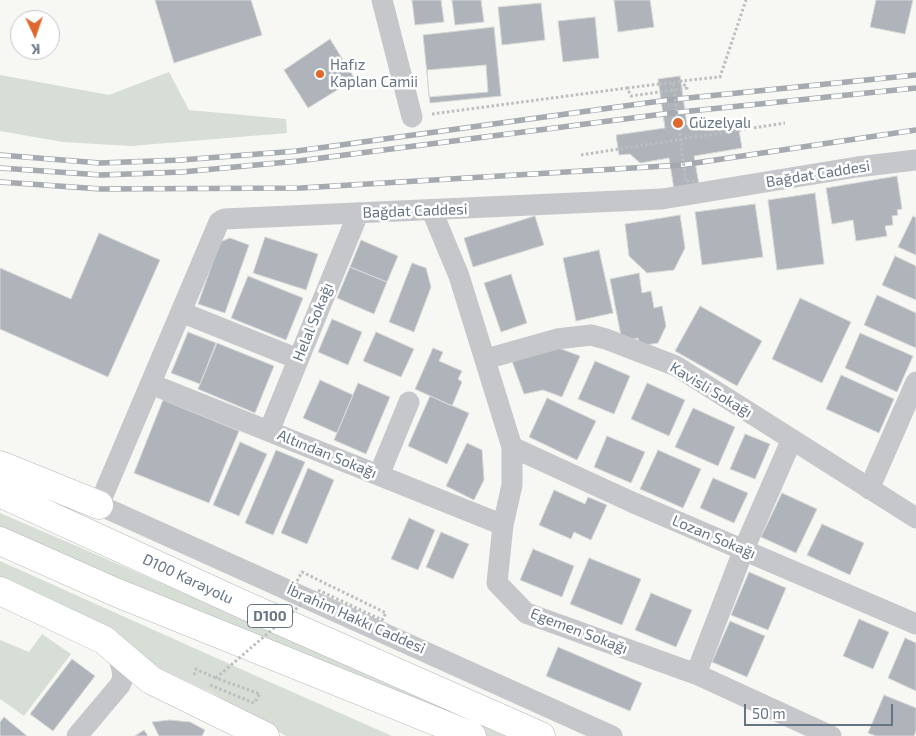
<!DOCTYPE html>
<html>
<head>
<meta charset="utf-8">
<style>
	body { margin:0 }
	#map { position:relative; width:916px; height:736px; overflow:hidden; background:#f7f7f4; font-family:"Exo 2",sans-serif }
	canvas { display:block }
	.north { position:absolute; left:10px; top:10px; width:50px; height:50px; box-sizing:border-box; background:#fff; border:1px solid #c2c7ce; border-radius:50%; rotate:177deg; font-size:14px; font-weight:700; line-height:20px; text-align:center; color:#677484 }
	.north::after { content:''; display:block; margin:auto; width:18px; height:22px; background:#df692c; clip-path:polygon(50% 0,100% 100%,50% 72%,0 100%) }
	.scale { position:absolute; left:744px; top:704px; width:149px; height:22px; box-sizing:border-box; border:2px solid #677484; border-top:0; padding-left:6px; font-size:15px; line-height:18px; white-space:nowrap; color:#677484; -webkit-text-stroke:4px #fff; paint-order:stroke }
</style>
</head>
<body>
<div id="map">
<canvas width="916" height="736"></canvas>
<div class="north">K</div>
<div class="scale">50 m</div>
</div>
<script>
const ctx = document.querySelector('canvas').getContext('2d');
ctx.lineJoin = 'round';
function fillPath(path, color) { ctx.fillStyle = color; ctx.fill(path, 'evenodd'); }
const toPath = rows => new Path2D(rows.map(r => 'M' + r).join(''));
function strokePath(path, color, width, dash) { ctx.strokeStyle = color; ctx.lineWidth = width; ctx.lineCap = dash ? 'butt' : 'round'; ctx.setLineDash(dash || []); ctx.stroke(path); }
function drawText(font, color, halo, rows, align = 'center') {
  ctx.font = font + ' "Exo 2",sans-serif'; ctx.lineWidth = 5; ctx.setLineDash([]); ctx.textBaseline = 'middle'; ctx.strokeStyle = halo; ctx.fillStyle = color; for (const [text, x, y, turn = 0] of rows) {
    ctx.save(); ctx.translate(x, y); ctx.rotate((+turn || 0) * Math.PI / 180); ctx.textAlign = isNaN(turn) ? turn : align; if (halo) ctx.strokeText(text, 0, 0); ctx.fillText(text, 0, 0); ctx.restore();
  }
}
const green = toPath([
	[169,72,189,110,286,119,287,133,131,146,63,142,0,131,0,75,109,95],
	[0,513,79,547,509,736,480,736,0,528],
	[0,561,263,679,392,736,286,736,214,694,153,665,112,629,0,577],
	[42,634,71,654,24,716,0,699,0,640,29,652]
]);
const building = toPath([
	[155,0,251,0,262,35,174,63,155,0],
	[412,0,441,0,444,22,415,25,412,0],
	[452,0,481,0,484,22,455,25,452,0],
	[614,0,650,0,654,27,618,32,614,0],
	[876,0,913,0,905,34,870,27,876,0],
	[541,3,545,40,502,45,498,7,541,3],
	[595,17,599,58,563,62,558,21,595,17],
	[494,27,501,96,430,103,423,35,494,27],
	[330,39,355,79,308,108,284,70,330,39],
	[486,65,488,92,429,97,427,70,486,65],
	[680,76,687,125,720,120,729,125,738,124,742,148,694,156,699,185,674,189,669,158,640,163,630,154,619,155,616,135,665,128,658,79,680,76],
	[897,176,902,209,897,210,898,215,892,216,893,225,885,226,887,236,856,241,853,220,832,224,826,188,897,176],
	[815,193,824,264,777,270,768,200,815,193],
	[755,204,763,257,702,265,695,212,755,204],
	[680,215,685,248,674,270,647,273,629,256,625,224,680,215],
	[535,216,544,245,473,267,464,238,535,216],
	[913,216,916,218,916,255,898,247,913,216],
	[99,233,160,260,108,377,0,329,0,268,71,299,99,233],
	[265,237,318,254,306,290,253,273,265,237],
	[230,238,249,245,225,313,198,304,220,242,230,238],
	[361,240,398,256,387,282,350,267,361,240],
	[599,250,613,313,576,321,563,258,599,250],
	[895,256,916,266,916,300,882,285,895,256],
	[412,263,426,268,431,287,414,332,389,322,412,263],
	[350,267,387,282,374,314,337,298,350,267],
	[639,273,642,293,651,291,654,308,662,306,666,326,658,343,639,346,638,338,622,341,610,279,639,273],
	[511,274,527,323,501,332,484,283,511,274],
	[248,276,303,298,286,340,231,318,248,276],
	[877,295,916,313,916,348,864,325,877,295],
	[800,298,851,322,822,383,772,359,800,298],
	[700,306,762,341,737,386,675,351,700,306],
	[332,319,362,332,348,365,318,352,332,319],
	[188,332,216,343,200,384,171,373,188,332],
	[376,332,414,349,401,377,363,361,376,332],
	[860,333,913,356,897,392,845,368,860,333],
	[217,343,274,366,255,413,198,389,217,343],
	[556,347,580,356,562,397,543,390,524,394,512,361,556,347],
	[433,348,443,352,439,361,462,371,458,379,462,382,452,406,415,389,433,348],
	[595,361,630,376,614,414,578,399,595,361],
	[841,375,894,399,879,433,826,409,841,375],
	[320,380,353,395,337,433,303,418,320,380],
	[358,383,390,397,366,454,334,440,358,383],
	[647,383,685,400,669,436,631,419,647,383],
	[430,396,469,413,447,464,408,446,430,396],
	[547,398,596,421,577,460,529,437,547,398],
	[163,400,239,431,209,503,134,473,163,400],
	[693,408,735,427,718,466,675,447,693,408],
	[745,434,770,444,755,479,730,469,745,434],
	[607,436,645,452,631,483,594,467,607,436],
	[240,442,267,454,239,516,213,505,240,442],
	[467,443,482,450,484,480,474,500,446,486,467,443],
	[276,450,305,462,273,535,245,523,276,450],
	[658,450,701,469,683,508,640,489,658,450],
	[308,468,334,480,307,544,281,533,308,468],
	[713,478,748,493,734,523,700,508,713,478],
	[554,490,585,504,588,497,607,505,591,540,574,532,571,539,539,525,554,490],
	[782,493,817,509,796,553,761,537,782,493],
	[409,518,435,530,418,570,391,559,409,518],
	[822,524,864,543,850,575,807,555,822,524],
	[441,532,469,544,453,579,426,567,441,532],
	[533,549,574,566,562,597,520,580,533,549],
	[589,558,641,579,622,625,570,604,589,558],
	[749,572,786,588,768,630,731,615,749,572],
	[651,593,692,610,676,647,635,630,651,593],
	[859,619,889,632,873,669,843,656,859,619],
	[730,621,765,636,747,677,712,662,730,621],
	[905,638,916,643,916,691,888,678,905,638],
	[558,647,642,683,630,711,546,676,558,647],
	[72,659,95,676,53,731,30,714,72,659],
	[884,695,916,708,916,731,914,736,876,736,868,733,884,695],
	[4,717,27,736,0,736,0,722,4,717],
	[170,720,190,722,205,730,202,736,159,736,152,722,170,720],
	[144,730,148,736,135,736,144,730]
]);
const path = toPath([
	[673,83,681,81],
	[627,88,659,84],
	[432,114,627,88,631,96,687,88,681,81,720,77,746,0],
	[581,155,785,123],
	[194,675,196,669,216,678]
]);
const minor = toPath([
	[382,0,412,117],
	[432,211,459,276,512,447,512,485,503,525,497,583,526,613,696,674,831,736],
	[181,312,298,359],
	[486,359,557,339,591,335,606,339,676,366,916,518],
	[151,384,503,525],
	[269,431,358,214],
	[512,447,634,503,916,624],
	[379,475,409,402],
	[869,489,916,382],
	[696,674,744,549,792,439],
	[77,736,120,685,123,678,122,669,116,649],
	[612,736,99,505,219,222,224,219,662,199,857,167,916,160]
]);
const major = toPath([
	[0,591,104,640,151,680,265,736]
]);
const highway = toPath([
	[0,465,99,505],
	[0,493,242,604,541,736],
	[0,541,115,592,472,736]
]);
const rail = toPath([
	[0,155,100,163,181,160,297,151,668,100,916,75],
	[0,168,101,175,182,172,298,161,671,113,916,88],
	[0,182,101,189,301,188,682,165,916,130]
]);
const pathBridge = toPath([
	[659,84,673,83,686,182,698,180],
	[210,685,254,703,260,694,216,678,318,590,382,620,386,613,302,572,297,581]
]);
const markers = [
	[320,74,5,"#df692c"],
	[678,123,6,"#df692c"]
];
const shields = [
	[270,616,45]
];
const shieldNames = [
	["D100",270,616]
];
const poiNames = [
	["Hafız",330,65],
	["Kaplan Camii",330,82],
	["Güzelyalı",689,123]
];
const streetNames = [
	["Bağdat Caddesi",818,174,-9],
	["Bağdat Caddesi",415,211,-2],
	["Helal Sokağı",313,322,-68],
	["Kavisli Sokağı",711,390,31],
	["Altından Sokağı",327,454,22],
	["Lozan Sokağı",714,537,23],
	["D100 Karayolu",188,579,25],
	["İbrahim Hakkı Caddesi",356,619,24],
	["Egemen Sokağı",579,631,21]
];
fillPath(green, '#d7ded5');
fillPath(building, '#aeb4ba');
strokePath(building, '#d8d8d6', 1);
strokePath(major, '#b5b9bd', 29);
strokePath(highway, '#b5b8bb', 29);
strokePath(path, '#bcbec0', 3, [2.5, 2.5]);
strokePath(minor, '#c5c7cb', 21);
strokePath(major, '#fff', 28);
strokePath(highway, '#fff', 28);
strokePath(rail, '#a5aab0', 5.5);
strokePath(rail, '#fff', 4, [11]);
strokePath(pathBridge, '#bcbec0', 3, [2.5, 2.5]);
for (const [x, y, r, color] of markers) { const dot = new Path2D(); dot.arc(x, y, r, 0, 2 * Math.PI); ctx.fillStyle = color; ctx.fill(dot); strokePath(dot, '#fff', 2); }
for (const [x, y, w] of shields) { const box = new Path2D(); box.roundRect(x - w / 2, y - 11.5, w, 23, 4); ctx.fillStyle = '#fff'; ctx.fill(box); strokePath(box, '#677484', 1); }
drawText('bold 14px', '#677484', null, shieldNames);
drawText('15px', '#677484', '#fff', poiNames, 'left');
drawText('15px', '#677484', '#fff', streetNames);
</script>
</body>
</html>
